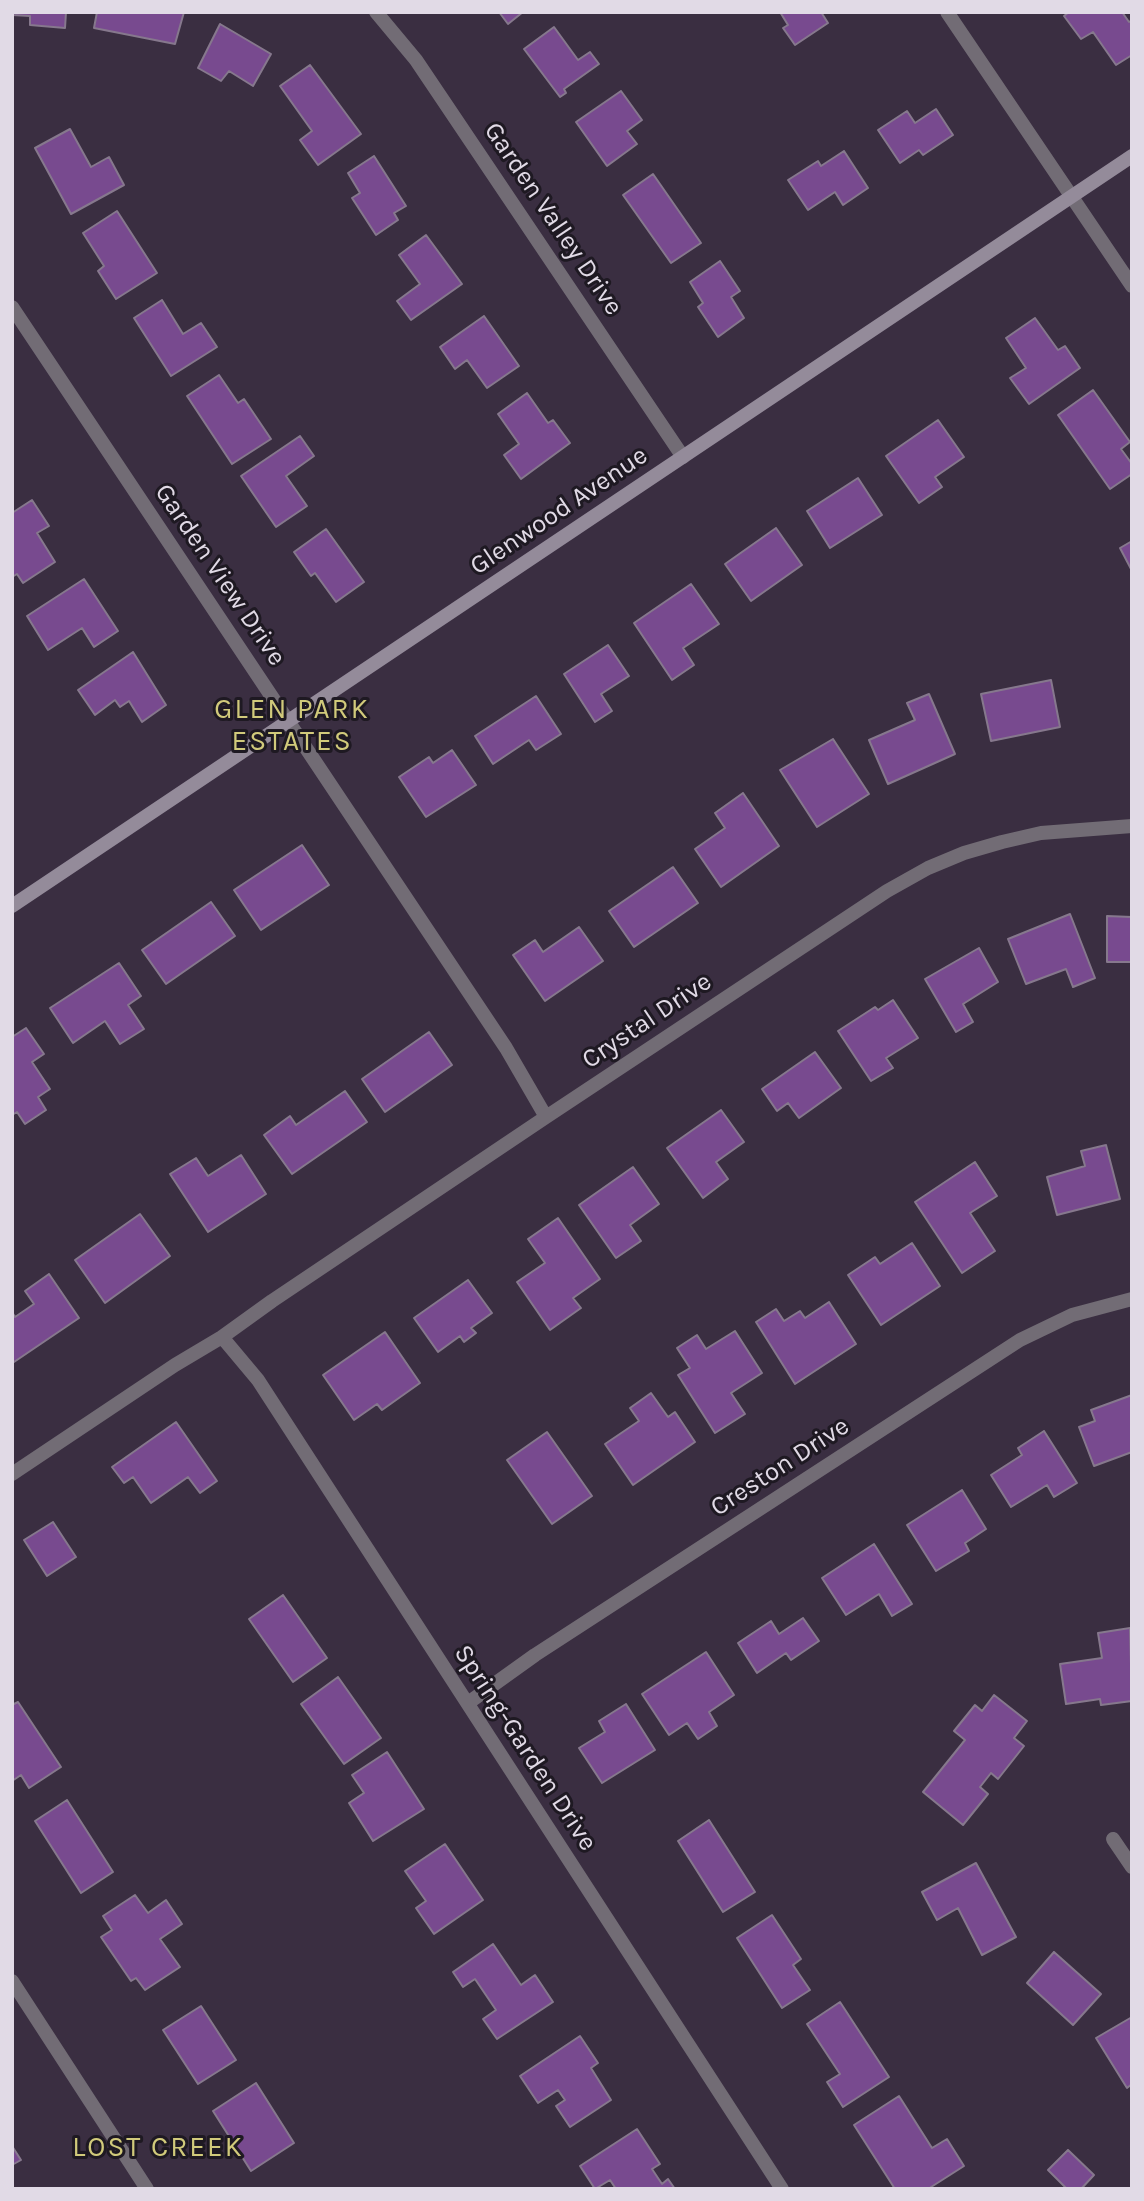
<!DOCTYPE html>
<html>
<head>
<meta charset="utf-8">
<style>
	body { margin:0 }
	#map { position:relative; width:1144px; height:2201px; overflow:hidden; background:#3a2e41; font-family:Karla,sans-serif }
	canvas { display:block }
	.frame { position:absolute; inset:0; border:14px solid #e1dae6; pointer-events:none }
</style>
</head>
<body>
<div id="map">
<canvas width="1144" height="2201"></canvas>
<div class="frame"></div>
</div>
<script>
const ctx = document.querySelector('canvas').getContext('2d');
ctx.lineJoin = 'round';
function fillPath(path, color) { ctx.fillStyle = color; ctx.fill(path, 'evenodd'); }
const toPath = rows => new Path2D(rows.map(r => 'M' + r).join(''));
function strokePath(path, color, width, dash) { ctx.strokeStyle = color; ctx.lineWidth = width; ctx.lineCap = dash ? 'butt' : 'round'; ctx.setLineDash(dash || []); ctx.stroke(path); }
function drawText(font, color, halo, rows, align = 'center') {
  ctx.font = font + ' Karla,sans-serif'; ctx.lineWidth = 6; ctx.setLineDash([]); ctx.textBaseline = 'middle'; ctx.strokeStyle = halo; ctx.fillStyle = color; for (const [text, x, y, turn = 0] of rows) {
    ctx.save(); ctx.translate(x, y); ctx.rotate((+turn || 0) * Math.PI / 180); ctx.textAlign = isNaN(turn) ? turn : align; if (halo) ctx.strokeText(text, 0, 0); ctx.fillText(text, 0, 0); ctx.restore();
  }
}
const building = toPath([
	[12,12,66,12,65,28,30,25,30,16,12,15,12,12],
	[97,12,184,12,175,44,94,28,97,12],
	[499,12,523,12,508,24,499,12],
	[780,12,821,12,828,23,795,45,783,28,788,25,780,12],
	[1069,12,1122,12,1129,22,1132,20,1132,55,1116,65,1093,32,1081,39,1064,16,1069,12],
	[220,24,271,54,253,86,229,71,221,81,198,68,220,24],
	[554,27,578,60,590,52,599,64,564,89,566,93,560,97,524,49,554,27],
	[310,65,361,134,318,165,300,140,312,131,280,86,310,65],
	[621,91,642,120,627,131,637,144,607,166,576,122,621,91],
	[936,109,953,135,923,155,919,150,900,163,878,130,907,111,915,123,936,109],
	[70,129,91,167,109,157,124,185,71,214,35,148,70,129],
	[844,151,868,188,843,205,835,192,808,210,788,180,818,161,821,166,844,151],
	[374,156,406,206,394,213,398,220,376,235,352,198,360,193,348,173,374,156],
	[653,174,701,243,671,263,623,195,653,174],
	[117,211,157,273,116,299,98,271,104,266,83,233,117,211],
	[426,235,462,284,411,320,397,301,420,284,399,255,426,235],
	[720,261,740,291,731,297,744,318,718,337,698,307,703,303,690,282,720,261],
	[162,300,183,334,201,323,217,347,171,376,134,318,162,300],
	[484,316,519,366,487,388,467,360,455,369,440,347,484,316],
	[1035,318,1058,350,1065,346,1080,368,1029,404,1010,378,1026,368,1006,338,1035,318],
	[219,375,238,403,244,399,271,439,232,464,187,396,219,375],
	[1093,390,1130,442,1121,449,1132,464,1132,474,1110,489,1058,415,1093,390],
	[527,393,548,423,553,420,570,443,521,479,504,455,519,444,498,414,527,393],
	[938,420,964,457,935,477,942,487,919,503,886,456,938,420],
	[300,436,314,456,286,476,307,506,276,527,241,476,300,436],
	[858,478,882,515,830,548,807,511,858,478],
	[32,500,49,526,37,533,55,562,23,583,17,574,12,577,12,513,32,500],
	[776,528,802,565,751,601,725,564,776,528],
	[326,529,364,582,336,602,315,573,311,576,294,552,326,529],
	[1132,541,1132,569,1131,569,1120,548,1132,541],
	[84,579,118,631,94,647,82,628,48,650,27,616,84,579],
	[691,584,719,624,683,648,694,665,672,680,634,623,691,584],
	[608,645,629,676,601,694,612,711,595,722,564,674,608,645],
	[133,652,166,705,142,722,129,701,120,707,115,700,95,715,78,690,133,652],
	[1051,680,1060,727,991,741,981,694,1051,680],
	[929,694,955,754,888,784,869,740,915,720,907,703,929,694],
	[536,696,561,734,536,750,529,740,493,764,475,736,536,696],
	[833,739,869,794,817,827,780,770,833,739],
	[452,750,476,785,426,817,399,777,429,757,433,763,452,750],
	[743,793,779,846,721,887,695,849,725,828,715,813,743,793],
	[302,845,329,885,261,930,234,890,302,845],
	[673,867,698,903,634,947,609,911,673,867],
	[211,902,235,936,166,984,142,950,211,902],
	[1070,914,1095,978,1073,987,1066,969,1026,984,1008,939,1070,914],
	[1107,916,1132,917,1132,962,1107,962,1107,916],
	[579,927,603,961,545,1001,513,955,535,940,543,952,579,927],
	[979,948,998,982,963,1004,973,1022,956,1032,925,979,979,948],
	[119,963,141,996,128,1005,144,1029,120,1044,105,1021,73,1043,50,1008,119,963],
	[893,1000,918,1038,886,1058,893,1068,871,1081,838,1031,875,1007,878,1010,893,1000],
	[26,1028,44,1054,32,1062,50,1089,38,1097,46,1110,25,1124,17,1112,12,1115,12,1037,26,1028],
	[429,1032,452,1065,385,1112,362,1079,429,1032],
	[815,1052,841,1088,799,1118,788,1103,777,1111,762,1089,815,1052],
	[345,1091,367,1122,292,1174,264,1135,290,1116,296,1125,345,1091],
	[721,1110,744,1142,716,1162,728,1179,703,1198,667,1148,721,1110],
	[1106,1145,1120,1199,1057,1215,1047,1177,1085,1166,1081,1151,1106,1145],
	[241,1155,266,1194,208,1232,170,1174,196,1158,208,1176,241,1155],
	[975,1162,997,1196,970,1213,995,1251,962,1273,915,1202,975,1162],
	[633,1167,659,1204,630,1225,641,1241,616,1258,579,1205,633,1167],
	[140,1214,170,1256,105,1303,75,1260,140,1214],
	[558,1218,600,1279,573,1298,581,1308,550,1330,517,1282,545,1263,528,1239,558,1218],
	[912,1243,940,1286,881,1325,848,1275,875,1257,880,1264,912,1243],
	[49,1274,79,1318,14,1362,12,1359,12,1312,15,1317,34,1304,25,1291,49,1274],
	[468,1280,492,1313,471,1328,476,1333,464,1342,460,1336,438,1352,414,1318,468,1280],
	[829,1302,856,1344,795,1384,756,1322,776,1309,784,1321,800,1311,805,1318,829,1302],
	[735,1331,762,1373,731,1393,745,1414,715,1433,678,1375,690,1368,677,1348,697,1335,706,1349,735,1331],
	[385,1332,420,1383,382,1410,377,1404,354,1420,323,1375,385,1332],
	[651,1393,668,1417,675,1412,695,1442,633,1485,605,1444,639,1421,630,1408,651,1393],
	[1132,1395,1132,1452,1094,1466,1079,1427,1095,1421,1091,1410,1132,1395],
	[176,1422,217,1481,200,1493,188,1477,151,1503,133,1477,124,1483,112,1467,176,1422],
	[1044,1431,1077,1483,1054,1497,1047,1485,1011,1507,991,1475,1022,1455,1018,1448,1044,1431],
	[547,1432,592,1496,552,1524,507,1460,547,1432],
	[962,1490,986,1529,965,1543,969,1551,936,1571,907,1525,962,1490],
	[53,1522,76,1557,47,1576,24,1540,53,1522],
	[874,1544,912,1604,892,1616,879,1594,846,1615,822,1578,874,1544],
	[283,1595,327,1658,293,1682,249,1619,283,1595],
	[803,1618,819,1641,791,1660,786,1653,757,1673,738,1643,771,1621,779,1634,803,1618],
	[1130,1628,1132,1701,1101,1705,1100,1699,1066,1704,1060,1664,1102,1658,1098,1633,1130,1628],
	[706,1652,734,1695,709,1712,717,1726,698,1739,687,1723,669,1735,642,1694,706,1652],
	[338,1677,381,1738,344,1764,301,1704,338,1677],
	[994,1695,1027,1721,1014,1738,1024,1746,998,1779,991,1773,980,1787,988,1794,963,1825,923,1792,965,1740,954,1731,975,1705,982,1711,994,1695],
	[18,1702,61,1767,29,1788,21,1775,12,1781,12,1705,18,1702],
	[626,1704,655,1750,602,1783,579,1748,605,1732,599,1721,626,1704],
	[387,1752,424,1809,373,1841,349,1803,364,1793,352,1775,387,1752],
	[67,1800,113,1872,81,1893,35,1821,67,1800],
	[709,1820,755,1892,723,1912,678,1841,709,1820],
	[445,1844,483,1900,434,1934,416,1908,426,1901,405,1871,445,1844],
	[976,1863,1016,1937,982,1955,958,1908,937,1920,922,1892,976,1863],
	[135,1895,148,1913,166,1900,182,1924,160,1939,180,1967,145,1990,136,1978,131,1981,101,1937,112,1930,103,1916,135,1895],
	[772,1915,801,1959,793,1965,810,1990,782,2008,737,1938,772,1915],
	[493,1944,521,1985,535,1975,553,2002,497,2039,483,2019,496,2010,475,1979,463,1987,453,1972,493,1944],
	[1054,1952,1101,1994,1073,2025,1027,1983,1054,1952],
	[840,2002,889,2077,843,2107,827,2082,840,2074,807,2024,840,2002],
	[201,2006,236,2060,198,2084,163,2030,201,2006],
	[1132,2017,1132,2084,1127,2088,1096,2038,1132,2017],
	[580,2036,598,2063,591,2068,611,2100,570,2127,556,2106,565,2100,558,2090,538,2103,520,2076,580,2036],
	[256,2083,294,2143,251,2171,213,2111,256,2083],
	[899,2096,932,2148,947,2139,964,2166,928,2189,895,2189,854,2125,899,2096],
	[637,2129,660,2164,652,2169,662,2184,668,2179,675,2189,616,2189,610,2180,595,2189,580,2166,637,2129],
	[12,2146,21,2160,12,2165,12,2146],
	[1068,2150,1094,2175,1081,2189,1067,2189,1048,2170,1068,2150]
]);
const street = toPath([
	[376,12,416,60,683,457],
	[947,12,1132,286],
	[12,307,506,1048,546,1117],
	[222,1337,258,1380,782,2189],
	[12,1474,175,1365,222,1337,272,1301,546,1117,887,891,928,868,964,853,1002,842,1041,833,1132,826],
	[468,1703,535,1655,1020,1340,1072,1315,1132,1299],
	[1113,1839,1132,1867],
	[12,1981,147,2189]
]);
const secondary = toPath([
	[12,906,1132,156]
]);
const streetNames = [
	["Garden Valley Drive",553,219,56],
	["Glenwood Avenue",559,511,-34],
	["Garden View Drive",220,575,56],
	["Crystal Drive",647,1021,-34],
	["Creston Drive",780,1467,-33],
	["Spring-Garden Drive",525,1748,57]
];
const neighbourhoodNames = [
	["GLEN PARK",292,710],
	["ESTATES",292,742],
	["LOST CREEK",158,2148]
];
fillPath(building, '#784a8f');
strokePath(building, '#86788d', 2);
strokePath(street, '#726c75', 14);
strokePath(secondary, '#948b9a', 14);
drawText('26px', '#e1dae6', '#1e1922', streetNames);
ctx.letterSpacing = '2px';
drawText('28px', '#d1ca7b', '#1e1922', neighbourhoodNames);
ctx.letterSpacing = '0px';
</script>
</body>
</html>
